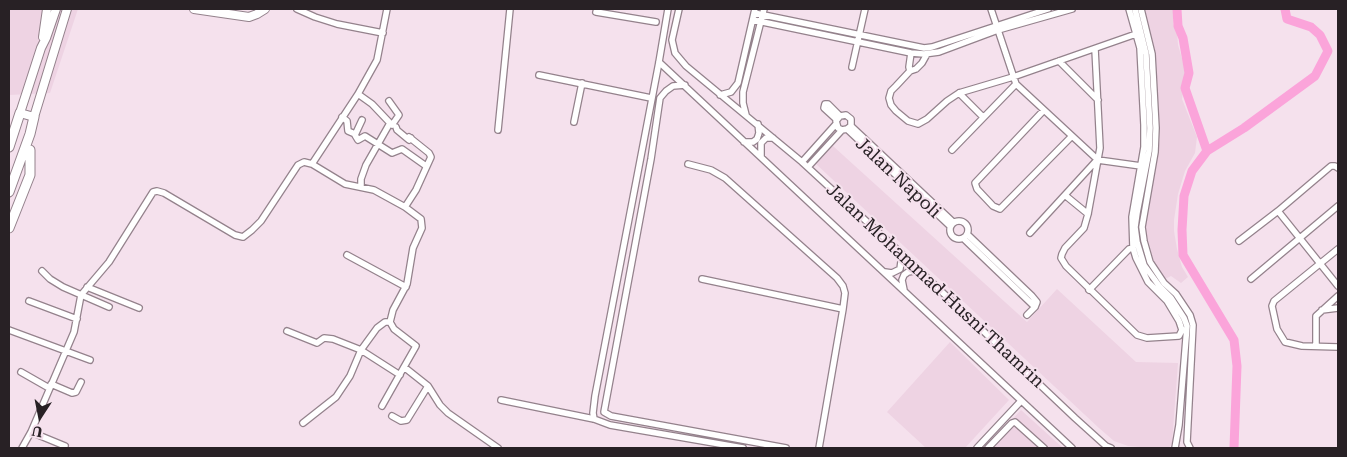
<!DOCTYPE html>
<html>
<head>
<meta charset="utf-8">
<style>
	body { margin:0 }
	#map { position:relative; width:1347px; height:457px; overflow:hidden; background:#f5e1ed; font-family:"Roboto Serif",serif }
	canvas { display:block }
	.frame { position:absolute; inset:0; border:10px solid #282125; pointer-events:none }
	.north { position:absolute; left:15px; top:392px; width:50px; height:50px; -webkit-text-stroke:4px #f5e1ed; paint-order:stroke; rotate:191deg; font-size:14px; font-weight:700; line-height:20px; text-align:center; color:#282125 }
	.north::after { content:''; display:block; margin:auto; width:18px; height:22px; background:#282125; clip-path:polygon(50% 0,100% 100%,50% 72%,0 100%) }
</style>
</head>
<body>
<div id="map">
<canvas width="1347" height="457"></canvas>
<div class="frame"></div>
<div class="north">U</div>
</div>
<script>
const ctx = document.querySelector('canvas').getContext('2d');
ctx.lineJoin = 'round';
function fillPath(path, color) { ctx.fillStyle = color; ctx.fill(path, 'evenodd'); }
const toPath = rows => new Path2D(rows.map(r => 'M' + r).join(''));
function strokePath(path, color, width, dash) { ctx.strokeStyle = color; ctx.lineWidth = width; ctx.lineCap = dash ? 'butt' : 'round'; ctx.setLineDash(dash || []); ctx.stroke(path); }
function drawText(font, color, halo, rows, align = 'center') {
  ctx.font = font + ' "Roboto Serif",serif'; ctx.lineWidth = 4; ctx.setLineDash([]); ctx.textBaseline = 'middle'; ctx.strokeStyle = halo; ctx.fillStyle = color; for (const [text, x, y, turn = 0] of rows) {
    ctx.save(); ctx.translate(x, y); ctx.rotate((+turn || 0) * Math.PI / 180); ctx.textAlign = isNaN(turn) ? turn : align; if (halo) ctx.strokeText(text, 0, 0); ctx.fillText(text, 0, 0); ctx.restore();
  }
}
const built = toPath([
	[9,9,78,9,50,93,9,95],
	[1145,9,1174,9,1173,24,1177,31,1178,45,1186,72,1182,99,1197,137,1195,153,1185,171,1178,194,1174,220,1174,231,1177,249,1182,267,1188,277,1181,283,1171,276,1165,279,1159,272,1153,259,1146,232,1146,218,1160,139,1156,56],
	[833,146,1027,322,1057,289,1136,362,1178,363,1172,443,1169,448,1151,448,1128,446,1114,441,1099,428,816,164],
	[950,342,1009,400,965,448,926,448,887,412],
	[1021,410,1063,448,985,448]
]);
const river = toPath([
	[1177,9,1178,26,1183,38,1189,73,1185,88,1207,151],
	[1234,448,1237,366,1234,340,1183,255,1182,230,1184,196,1192,171,1207,151,1244,128,1315,76,1328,51,1320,35,1311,27,1287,19,1285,9]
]);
const minor = toPath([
	[297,9,315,17,337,24,383,33],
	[597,9,596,12,656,22],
	[679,9,672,40,675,53,686,66,802,162,902,254,1075,418,1106,446,1111,448],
	[991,9,1016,84,1098,160,1141,166],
	[1135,9,1146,54,1150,128,1149,151,1137,213,1135,227,1137,242,1144,265,1160,287,1171,298,1184,318,1187,326,1179,425,1175,448],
	[1141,9,1152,54,1156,128,1155,152,1142,227,1144,241,1150,262,1164,283,1176,294,1190,315,1193,325,1187,442,1190,448],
	[754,13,924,48,932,47,1048,9],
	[753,20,911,53,924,54,939,52,998,30,1072,9],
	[1095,49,1100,148,1088,214,1084,228,1065,248,1062,254,1061,258,1066,266,1137,335,1147,338,1179,336,1182,330,1179,321,1167,301,1148,282,1136,258,1133,248,1132,217,1144,147,1144,125,1140,48,1129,9],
	[927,54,922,63,916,69,910,71,896,86,891,91,889,98,891,105,896,111,908,121,918,124,927,119,947,101,959,93,1013,77,1136,34],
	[1059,61,1098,100],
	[659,62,1072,448],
	[852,67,865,9],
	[910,71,909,67,911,53],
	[539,75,651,98],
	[685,85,673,86,666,91,660,98,651,159,604,412,611,416,786,448],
	[959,93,983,117],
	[720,95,731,92,738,83,755,9],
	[389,101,399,115,392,125],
	[1044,110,975,183,977,189,993,206,1000,209,1072,136],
	[746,115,743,103,743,92,764,9],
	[342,117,347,121,348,131,355,134],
	[836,119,824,108,825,104,828,104,840,116],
	[362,120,355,135,358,140,365,136,392,153,402,149,426,166],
	[574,122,582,83],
	[851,126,953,222],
	[396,127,397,130,409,140,411,138],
	[847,129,851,126,851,119,846,115,840,116,836,121,838,128,842,130,847,129,950,226],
	[498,130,510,9],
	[744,142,753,142,757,139,759,133,758,124],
	[952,150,1016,84],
	[761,156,761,143,766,138,773,138],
	[802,162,836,124],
	[312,164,358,94],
	[688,164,711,170,725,178,837,278,843,286,845,293,843,309,819,448],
	[808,167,842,130],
	[361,186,361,179,366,165,390,123,372,104,358,94,377,60,387,9],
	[1066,196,1088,214],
	[405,207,416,190,431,157,429,153,409,137],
	[1278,211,1338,286],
	'950 230a9 9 0 1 1 18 0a9 9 0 1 1-18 0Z',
	[1030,233,1096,161],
	[963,238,1035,307,1037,302,1032,296,967,234],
	[1239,241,1278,211,1331,166,1335,166,1338,168],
	[1338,249,1274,301,1272,306,1277,329,1285,342,1302,346,1338,347],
	[347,255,406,287],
	[42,271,50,279,63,287,109,307],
	[885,272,892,273,900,269,902,254],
	[702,279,843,309],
	[1251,279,1338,206],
	[87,287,139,308],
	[904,290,902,280,904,275,908,272,914,271,921,273],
	[1089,290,1129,249,1133,248],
	[29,301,77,319],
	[1322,310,1338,308],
	[1027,315,1035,307],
	[390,322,385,322,377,328,361,350,400,375],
	[9,330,90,360],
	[287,331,317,343,324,338,333,339,361,350,350,376,336,397,303,423],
	[1316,346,1316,316,1338,296],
	[21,372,49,388],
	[51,384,72,393,76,392,81,382],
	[501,400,594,419,610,425,743,448],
	[382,406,404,367],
	[392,416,401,421,407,420,428,386],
	[594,419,593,413,595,396,659,62,668,9],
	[31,432,65,446],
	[22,448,31,432,74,332,81,295,109,262,153,192,157,191,164,193,235,235,243,237,252,230,261,221,298,165,304,162,312,164,345,184,374,190,405,207,421,219,422,228,413,248,407,284,393,310,390,322,394,329,416,346,404,367,428,386,440,405,448,413,498,448],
	[977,448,1021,401],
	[988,448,1012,423,1015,422,1044,448]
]);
const major = toPath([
	[56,9,46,38,41,48,20,113,34,117,67,9],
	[194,9,249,17,257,14,265,9],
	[43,37,47,9]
]);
const highway = toPath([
	[9,147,20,113],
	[9,192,30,134,34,117],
	[9,228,30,175,30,150]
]);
const streetNames = [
	["Jalan Napoli",898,178,43],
	["Jalan Mohammad Husni Thamrin",935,286,43]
];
fillPath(built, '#eed3e3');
strokePath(river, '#fba4da', 9);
strokePath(minor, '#94828c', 8);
strokePath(major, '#94828c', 10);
strokePath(highway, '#94828c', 11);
strokePath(minor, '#fff', 5.5);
strokePath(major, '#fff', 8);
strokePath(highway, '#fff', 9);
drawText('18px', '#282125', '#f5e1ed', streetNames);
</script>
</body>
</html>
